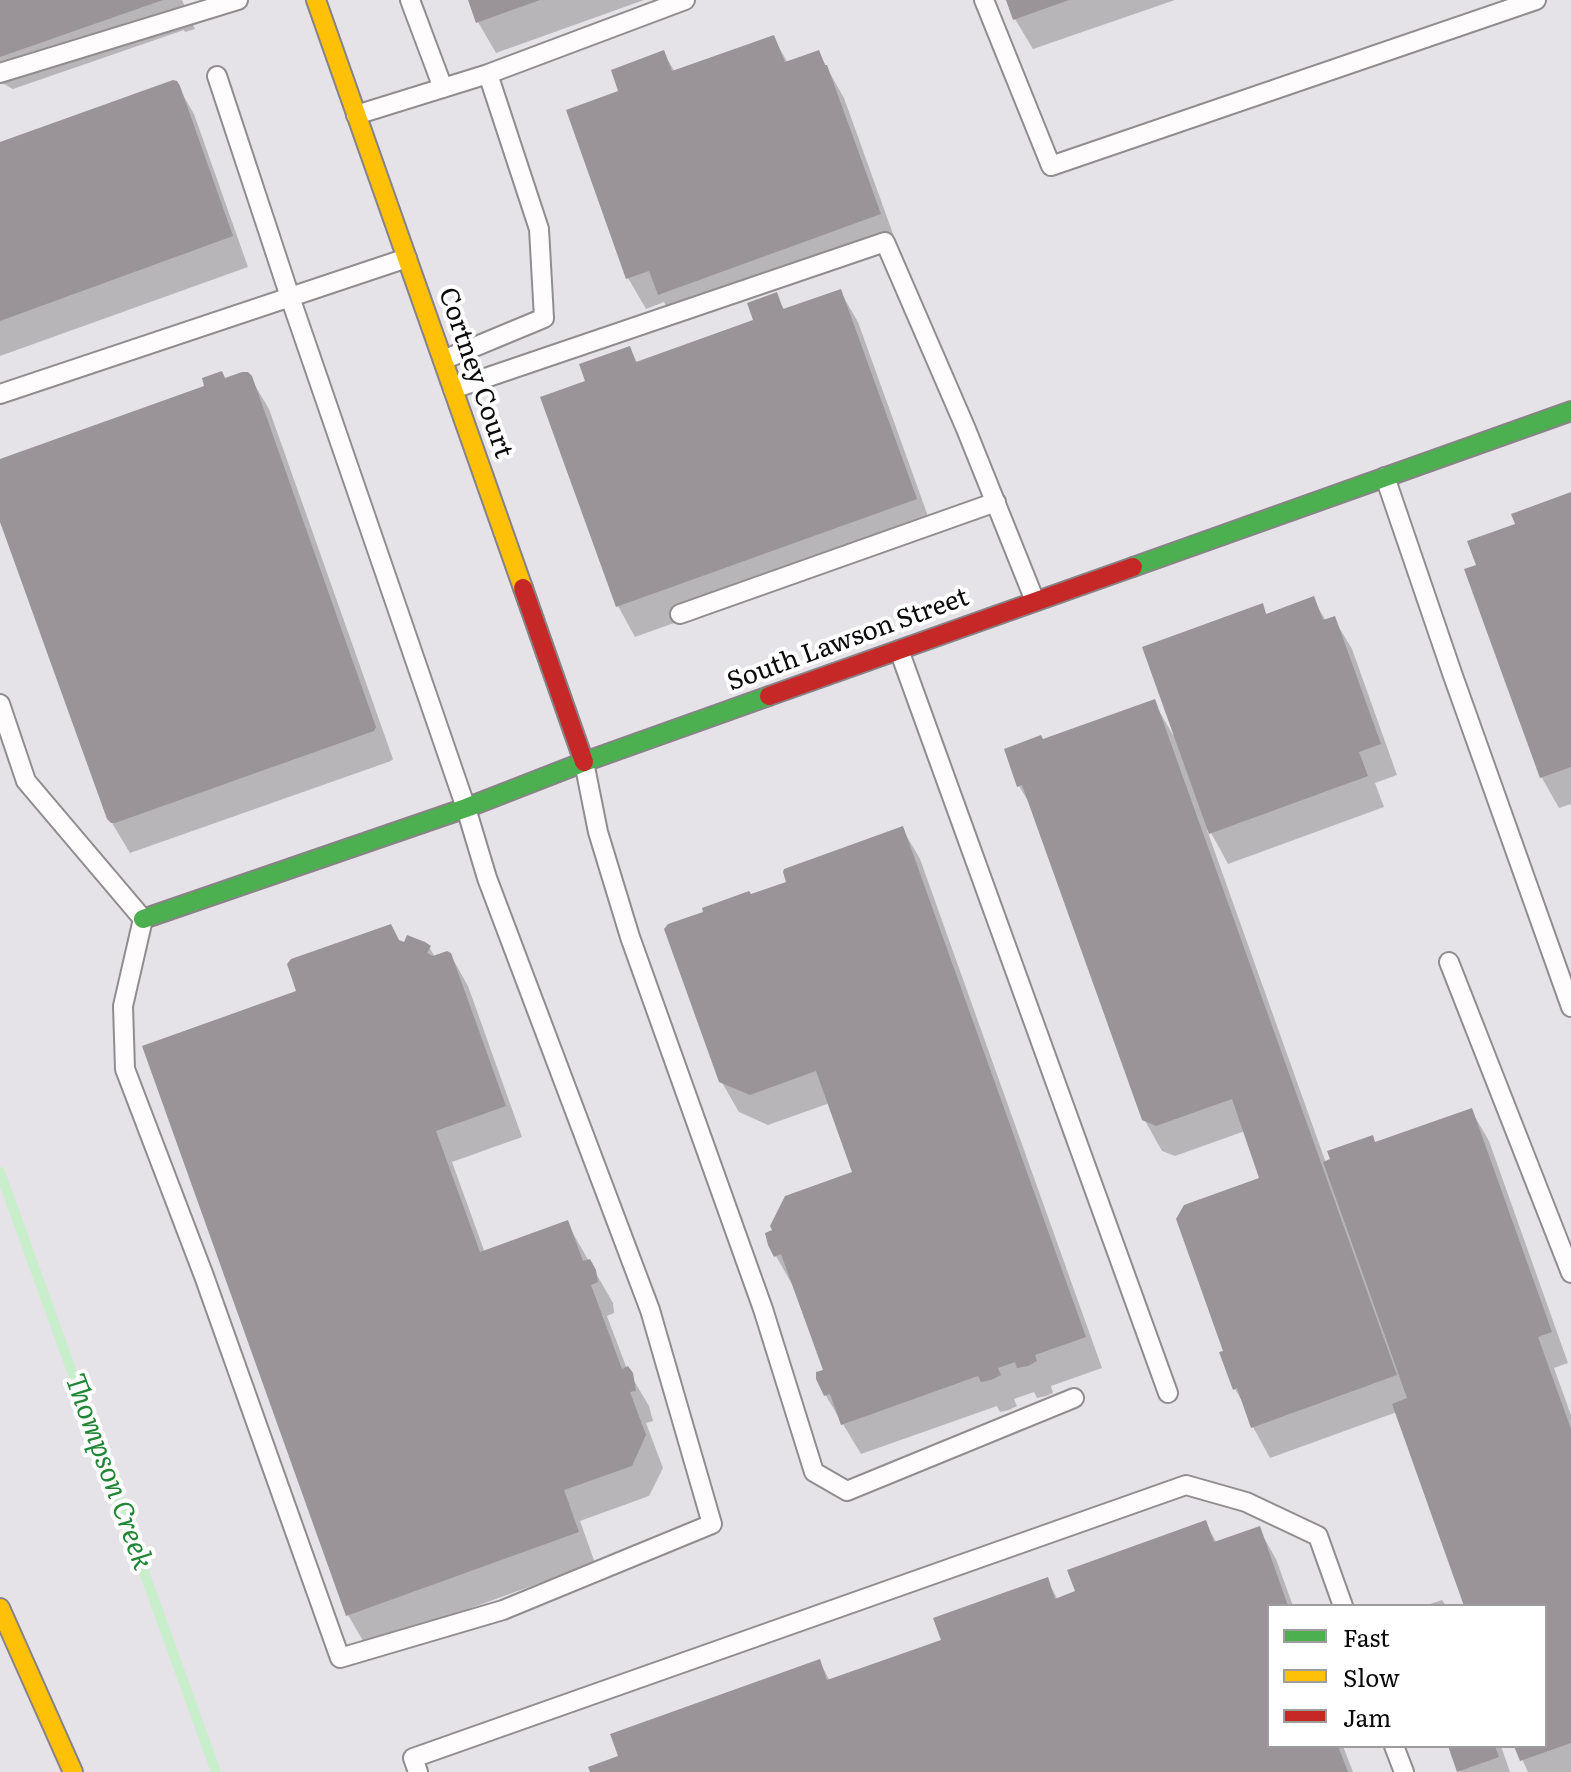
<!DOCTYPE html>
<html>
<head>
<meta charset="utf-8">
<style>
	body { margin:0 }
	#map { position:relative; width:1571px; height:1772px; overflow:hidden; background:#f8eef3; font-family:Literata,serif }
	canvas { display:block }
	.legend { position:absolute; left:1267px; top:1604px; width:280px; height:144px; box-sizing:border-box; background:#fff; border:2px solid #9d9d9d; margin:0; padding:10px 14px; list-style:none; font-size:24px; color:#0a0a0a }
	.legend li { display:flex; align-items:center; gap:16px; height:40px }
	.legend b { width:40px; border:2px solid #9d9d9d }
</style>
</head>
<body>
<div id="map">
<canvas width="1571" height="1772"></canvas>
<ul class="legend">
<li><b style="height:10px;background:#4caf50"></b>Fast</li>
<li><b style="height:10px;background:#ffc107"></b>Slow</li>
<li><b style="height:10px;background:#c62828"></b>Jam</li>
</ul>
</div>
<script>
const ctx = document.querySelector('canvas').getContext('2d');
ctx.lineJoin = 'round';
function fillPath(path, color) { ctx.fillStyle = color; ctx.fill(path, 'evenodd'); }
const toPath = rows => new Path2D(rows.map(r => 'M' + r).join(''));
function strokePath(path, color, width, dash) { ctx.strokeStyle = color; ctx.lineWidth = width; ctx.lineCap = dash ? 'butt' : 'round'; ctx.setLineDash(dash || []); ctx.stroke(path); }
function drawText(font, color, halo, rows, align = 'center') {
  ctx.font = font + ' Literata,serif'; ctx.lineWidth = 8; ctx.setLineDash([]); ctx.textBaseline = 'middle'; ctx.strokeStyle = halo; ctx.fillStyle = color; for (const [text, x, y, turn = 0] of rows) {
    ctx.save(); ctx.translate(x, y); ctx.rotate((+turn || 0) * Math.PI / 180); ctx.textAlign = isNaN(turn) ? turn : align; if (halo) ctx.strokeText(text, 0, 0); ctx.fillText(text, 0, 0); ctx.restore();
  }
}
const industrial = toPath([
	[0,0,1571,0,1571,1772,0,1772],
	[1269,1606,1545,1606,1545,1746,1269,1746]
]);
const shadow = toPath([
	[0,0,182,0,195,29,185,32,184,30,13,89,0,82],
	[470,0,644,0,496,53,478,22],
	[1008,0,1175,0,1033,49,1015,19],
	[773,37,788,63,818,52,844,98,897,245,677,324,664,302,646,309,628,278,621,92,663,52,675,72],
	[176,83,194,114,248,267,0,356,0,144],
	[840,291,858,322,933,530,635,637,618,606,543,398,588,382,629,348,638,364,756,321,776,294,785,311],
	[250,377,269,409,393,759,391,761,130,853,109,818,0,514,0,461,225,380],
	[1571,494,1571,804,1559,808,1542,778,1466,571,1478,566,1517,525],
	[1313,599,1326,621,1334,619,1352,649,1397,775,1375,783,1384,807,1228,864,1209,829,1207,830,1326,1163,1372,1137,1376,1144,1471,1110,1489,1141,1568,1363,1554,1368,1571,1415,1571,1772,1528,1772,1516,1746,1545,1746,1545,1606,1466,1606,1397,1412,1270,1458,1253,1427,1246,1408,1235,1389,1222,1353,1226,1352,1261,1180,1245,1131,1175,1156,1162,1151,1144,1119,1034,811,1019,786,1043,742,1154,702,1173,735,1175,734,1262,606,1267,615],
	[902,828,920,859,1102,1368,1051,1386,1053,1393,1046,1396,1037,1398,1034,1392,1014,1399,1017,1406,1009,1410,1000,1412,997,1406,861,1454,826,1396,818,1379,825,1372,793,1286,776,1256,775,1231,855,1173,830,1103,768,1125,739,1112,721,1081,750,897,788,883],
	[400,943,429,947,435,957,450,954,468,986,522,1137,452,1162,485,1253,567,1223,613,1303,614,1313,607,1316,627,1369,649,1406,653,1421,646,1423,663,1468,649,1496,580,1521,595,1563,366,1646,348,1615,299,992],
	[1205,1523,1217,1543,1259,1529,1276,1559,1293,1606,1269,1606,1269,1746,1343,1746,1353,1772,592,1772,819,1661,830,1681,943,1641,1047,1580,1058,1600,1078,1593],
	[1442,1600,1446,1606,1424,1606],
	[1450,1746,1501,1746,1510,1772,1460,1772]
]);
const stream = toPath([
	[0,1172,216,1772]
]);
const building = toPath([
	[0,0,163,0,0,57],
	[468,0,540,0,476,23],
	[1006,0,1069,0,1013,20],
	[774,35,785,62,819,50,825,65,827,65,881,214,658,295,649,271,626,279,566,110,618,91,611,70,664,50,672,71],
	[173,80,177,81,180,86,233,236,0,321,0,142],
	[841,289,917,499,616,607,540,397,585,381,579,364,630,346,636,362,753,320,747,303,777,292,783,309],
	[222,371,225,378,242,372,248,372,252,376,376,727,374,731,115,823,111,823,107,819,0,522,0,459,204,386,202,378],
	[1571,492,1571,767,1540,778,1464,569,1476,565,1467,541,1515,524,1511,514],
	[1314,596,1323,620,1335,616,1381,744,1359,752,1368,776,1209,834,1142,647,1263,603,1266,614],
	[1155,699,1397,1375,1251,1428,1237,1388,1233,1390,1219,1352,1223,1351,1176,1219,1184,1205,1259,1178,1232,1099,1156,1126,1142,1120,1022,785,1017,787,1004,749,1041,735,1043,739],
	[903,826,1086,1337,1035,1355,1037,1361,1028,1366,1017,1368,1015,1362,998,1368,1001,1375,991,1380,981,1382,978,1376,841,1425,830,1394,824,1396,816,1379,816,1372,823,1370,781,1254,774,1257,768,1245,765,1233,772,1230,770,1226,785,1196,852,1172,816,1071,750,1095,719,1082,664,929,668,924,703,912,702,908,749,891,751,894,786,882,783,872,784,869],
	[391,924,399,940,404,942,407,935,425,942,431,946,427,953,433,956,447,951,451,953,506,1106,436,1131,480,1252,568,1220,583,1261,590,1259,596,1270,598,1282,591,1285,622,1369,628,1366,633,1373,636,1391,630,1392,646,1435,632,1466,564,1490,579,1532,346,1616,142,1046,296,991,287,964,291,959],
	[1472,1108,1552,1332,1538,1337,1571,1429,1571,1743,1520,1761,1514,1746,1545,1746,1545,1606,1464,1606,1392,1404,1407,1398,1323,1162,1330,1159,1327,1151,1373,1135,1375,1142],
	[1206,1520,1214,1542,1260,1526,1288,1606,1269,1606,1269,1746,1338,1746,1348,1772,590,1772,588,1767,618,1756,610,1734,820,1659,827,1680,941,1640,933,1618,1048,1577,1055,1599,1075,1591,1067,1570],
	[1448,1746,1495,1746,1499,1757,1457,1772]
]);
const lane = toPath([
	[410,0,443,88],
	[984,0,1051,166,1536,0],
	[0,73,238,0],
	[488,74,685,0],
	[356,115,488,74,539,229,544,318,443,360],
	[453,389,885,242,966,429,1035,601],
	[0,394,407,258],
	[1385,477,1452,673,1571,1007],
	[680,614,996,502],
	[899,650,1168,1393],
	[0,704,26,781,143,919,123,1006,125,1069,204,1276,340,1658,503,1610,712,1524,650,1310,487,878,466,808,290,297,217,76],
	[584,762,598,832,630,937,763,1309,814,1472,847,1491,1074,1398],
	[1449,962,1571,1273],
	[1394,1746,1404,1772],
	[418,1772,413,1758,1186,1485,1246,1502,1318,1536,1343,1606]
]);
const fast = toPath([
	[1133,567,1571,411],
	[143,919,466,808,584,762,769,696]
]);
const slow = toPath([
	[316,0,523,588],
	[0,1608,73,1772]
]);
const jam = toPath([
	[523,588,584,762],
	[769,696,1133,567]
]);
const streetNames = [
	["Cortney Court",475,373,71],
	["South Lawson Street",848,640,-20]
];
const waterNames = [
	["Thompson Creek",108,1472,70]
];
fillPath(industrial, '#e6e3e8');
fillPath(shadow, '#0003');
strokePath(stream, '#c8eecc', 10);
fillPath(building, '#9a9498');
strokePath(lane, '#918d8f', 22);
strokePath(fast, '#888386', 22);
strokePath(slow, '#888386', 22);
strokePath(jam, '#888386', 22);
strokePath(lane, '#fefcfd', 18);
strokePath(fast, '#4caf50', 18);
strokePath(slow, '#ffc107', 18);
strokePath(jam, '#c62828', 18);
drawText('26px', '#0a0a0a', '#fff', streetNames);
drawText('italic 28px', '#218736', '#fff', waterNames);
</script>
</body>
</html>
